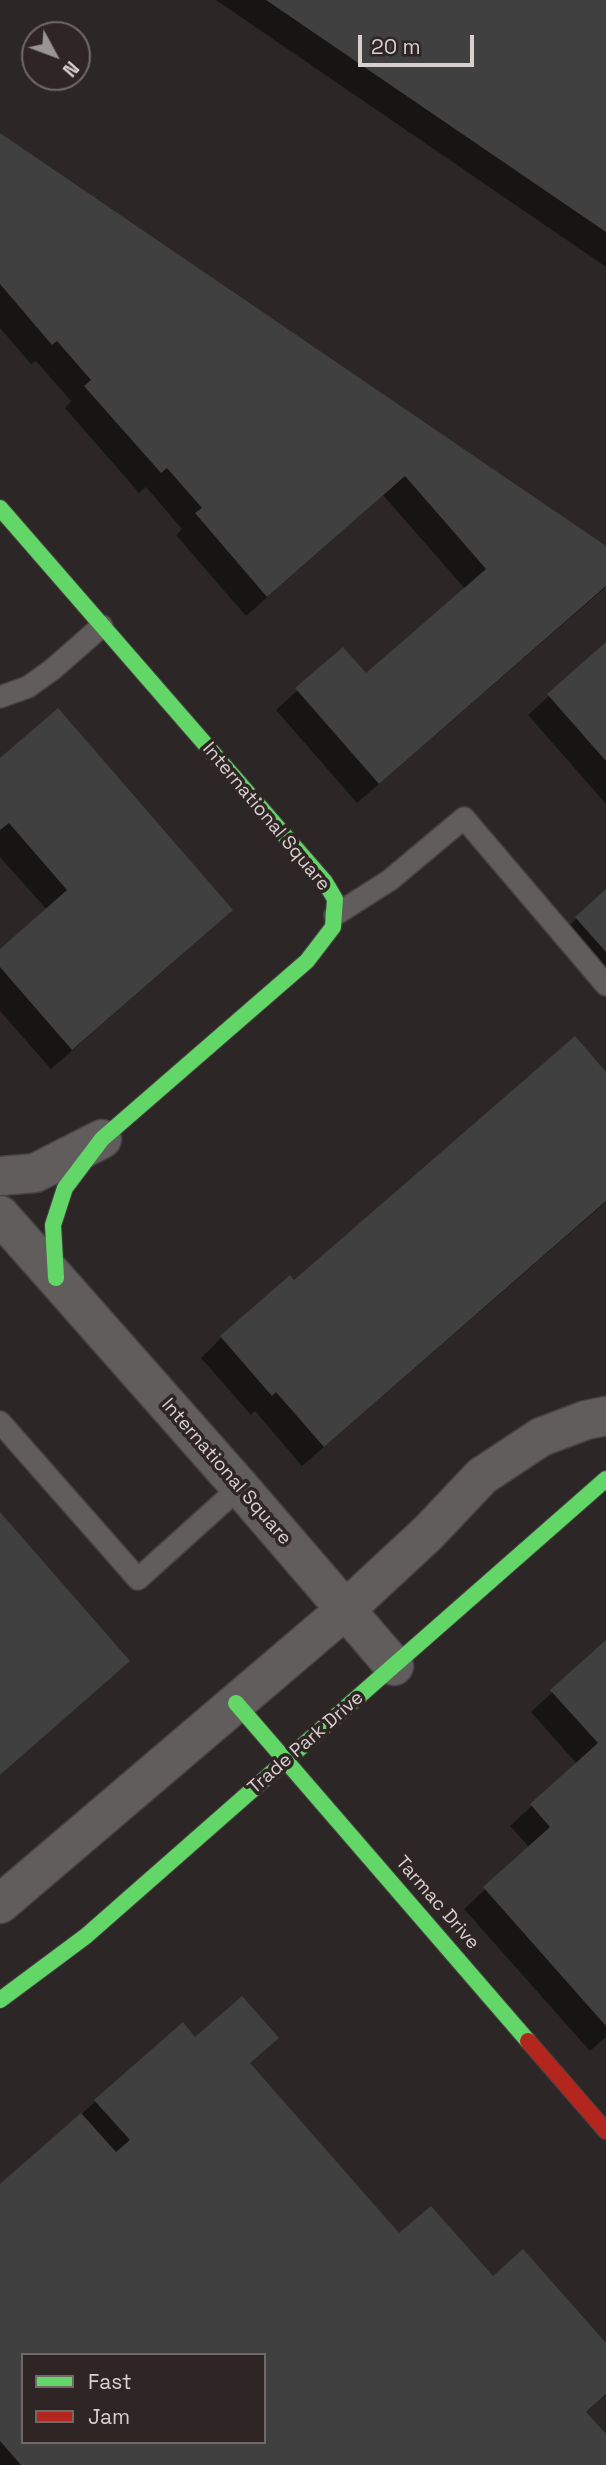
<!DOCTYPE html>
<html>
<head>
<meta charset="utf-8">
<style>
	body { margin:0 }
	#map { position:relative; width:606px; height:2465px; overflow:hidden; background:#2c2726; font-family:"Space Grotesk",sans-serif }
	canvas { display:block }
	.legend { position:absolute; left:21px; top:2353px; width:245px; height:91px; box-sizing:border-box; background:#2e2524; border:2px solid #716968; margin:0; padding:9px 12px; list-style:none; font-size:21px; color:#d6d0cf }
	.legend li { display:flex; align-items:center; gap:14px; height:35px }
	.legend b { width:35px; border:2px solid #716968 }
	.north { position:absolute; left:21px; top:21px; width:70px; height:70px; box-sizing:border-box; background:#2e2524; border:2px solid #716968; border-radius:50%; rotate:131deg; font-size:19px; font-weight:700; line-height:28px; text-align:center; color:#d6d0cf }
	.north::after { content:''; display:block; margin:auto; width:24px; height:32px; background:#9a9594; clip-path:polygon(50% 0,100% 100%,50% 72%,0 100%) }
	.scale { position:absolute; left:358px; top:35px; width:116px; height:32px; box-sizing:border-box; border:4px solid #d6d0cf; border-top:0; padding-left:9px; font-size:21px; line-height:24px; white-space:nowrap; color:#d6d0cf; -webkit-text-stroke:5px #2e2524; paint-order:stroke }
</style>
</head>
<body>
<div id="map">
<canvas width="606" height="2465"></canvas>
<ul class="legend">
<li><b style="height:9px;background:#63d668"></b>Fast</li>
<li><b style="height:9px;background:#b3261e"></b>Jam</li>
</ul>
<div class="north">N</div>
<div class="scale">20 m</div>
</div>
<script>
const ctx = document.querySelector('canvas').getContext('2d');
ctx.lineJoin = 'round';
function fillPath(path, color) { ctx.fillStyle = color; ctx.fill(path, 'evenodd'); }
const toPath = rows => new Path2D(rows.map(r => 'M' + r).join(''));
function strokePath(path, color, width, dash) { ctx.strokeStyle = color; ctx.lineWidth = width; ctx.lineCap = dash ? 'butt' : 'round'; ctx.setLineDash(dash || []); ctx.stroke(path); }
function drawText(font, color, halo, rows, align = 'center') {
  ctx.font = font + ' "Space Grotesk",sans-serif'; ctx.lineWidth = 7; ctx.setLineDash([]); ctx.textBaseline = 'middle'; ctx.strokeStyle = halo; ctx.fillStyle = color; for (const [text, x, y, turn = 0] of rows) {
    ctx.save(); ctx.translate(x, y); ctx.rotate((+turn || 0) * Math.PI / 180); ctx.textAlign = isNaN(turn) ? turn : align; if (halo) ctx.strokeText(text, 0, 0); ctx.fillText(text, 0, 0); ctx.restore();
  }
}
const shadow = toPath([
	[216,0,606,0,606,267],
	[0,135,606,548,606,587,357,803,276,710,343,649,366,675,465,589,383,495,246,616,176,535,182,529,146,487,139,493,65,408,71,401,36,361,31,364,0,328],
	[606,644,606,804,528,715],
	[0,760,231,910,210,930,51,1069,0,1011,0,951,47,910,0,857],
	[606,891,606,995,556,938],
	[606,1075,606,1202,302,1466,255,1411,251,1415,201,1358,222,1337],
	[0,1514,128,1661,0,1775],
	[606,1643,606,2037,590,2051,464,1909,530,1848,510,1826,577,1764,531,1712],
	[276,2038,248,2065,399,2236,493,2278,606,2346,606,2395,585,2413,606,2437,606,2465,0,2465,0,2187,96,2101,195,2039],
	[23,2355,264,2355,264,2442,23,2442]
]);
const building = toPath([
	[266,0,606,0,606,232],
	[0,133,606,546,606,586,379,784,295,688,343,647,366,673,486,569,405,476,267,597,195,513,202,508,167,468,161,473,84,386,91,380,57,341,52,345,0,284],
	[606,642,606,761,547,694],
	[58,708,233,910,72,1050,0,967,0,949,67,890,9,823,0,830,0,758],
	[606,889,606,952,575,917],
	[575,1036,606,1072,606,1201,324,1447,276,1392,272,1396,220,1336,290,1275,294,1280],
	[0,1512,130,1661,0,1775],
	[606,1640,606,2026,483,1887,550,1827,530,1804,598,1743,550,1690],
	[242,1996,279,2038,250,2063,399,2233,431,2206,493,2276,523,2249,606,2343,606,2394,586,2412,606,2434,606,2465,21,2465,0,2441,0,2184,81,2113,116,2152,130,2140,94,2100,183,2022,195,2037],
	[23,2355,264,2355,264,2442,23,2442]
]);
const lane = toPath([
	[0,697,28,687,53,669,102,626],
	[335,915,390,880,464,818,606,985],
	[0,1422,138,1579,240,1487]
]);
const street = toPath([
	[0,1176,35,1173,102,1139],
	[0,1215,240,1487,394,1666],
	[0,1904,345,1610,428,1533,482,1476,541,1437,586,1420,606,1416]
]);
const fast = toPath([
	[0,508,325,882,335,899,333,927,307,961,102,1139,65,1188,53,1225,56,1278],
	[236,1703,528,2041],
	[0,2000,86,1936,606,1479]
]);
const jam = toPath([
	[528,2041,606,2131]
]);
const streetNames = [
	["International Square",266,817,50],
	["International Square",226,1472,49],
	["Trade Park Drive",306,1743,-41],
	["Tarmac Drive",437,1903,49]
];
fillPath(shadow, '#0007');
fillPath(building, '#414040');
strokePath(lane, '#464242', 24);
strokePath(street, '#464242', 41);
strokePath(fast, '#464242', 18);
strokePath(jam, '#464242', 18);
strokePath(lane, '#625d5d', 21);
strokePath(street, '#625d5d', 38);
strokePath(fast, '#63d668', 16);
strokePath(jam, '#b3261e', 16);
drawText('19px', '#d6d0cf', '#2e2524', streetNames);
</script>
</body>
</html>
